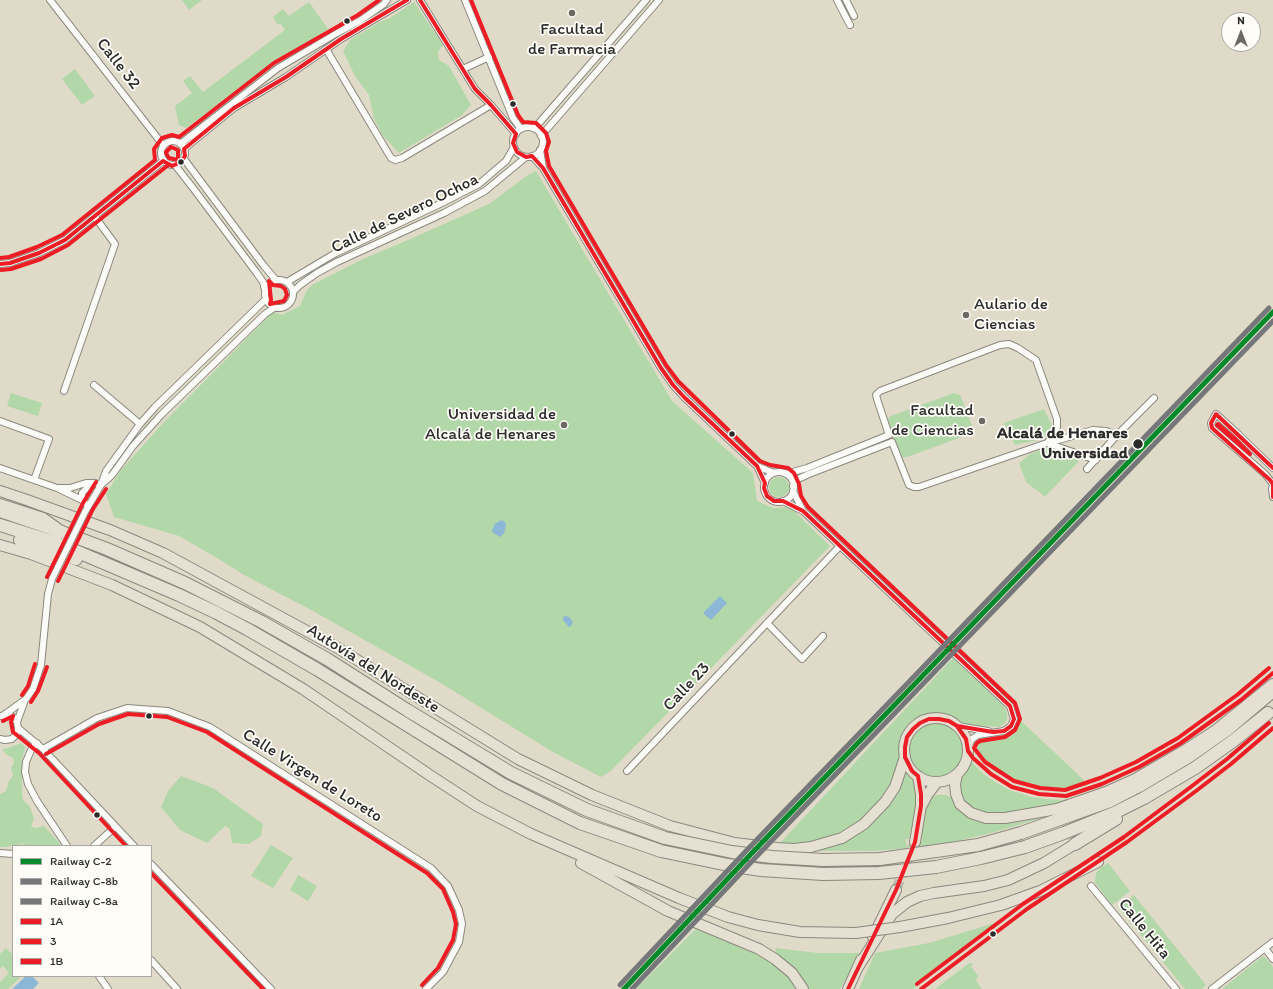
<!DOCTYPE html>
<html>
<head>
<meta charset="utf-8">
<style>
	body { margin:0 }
	#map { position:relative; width:1273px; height:989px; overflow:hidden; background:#e0dbc8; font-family:Itim,sans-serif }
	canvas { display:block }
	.legend { position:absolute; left:12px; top:845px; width:140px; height:132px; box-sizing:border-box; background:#fdfcf7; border:1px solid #a9a8a5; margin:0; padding:5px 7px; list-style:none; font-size:12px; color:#2b2b2b }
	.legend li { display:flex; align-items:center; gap:8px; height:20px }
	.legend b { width:20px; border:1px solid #a9a8a5 }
	.north { position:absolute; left:1221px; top:12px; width:40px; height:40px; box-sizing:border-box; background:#fdfcf7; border:1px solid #a9a8a5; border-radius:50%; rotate:0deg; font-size:11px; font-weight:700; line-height:16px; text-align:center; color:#2b2b2b }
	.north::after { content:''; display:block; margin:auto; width:14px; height:18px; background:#6a6962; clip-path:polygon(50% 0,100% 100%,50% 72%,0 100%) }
</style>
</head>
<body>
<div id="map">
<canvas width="1273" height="989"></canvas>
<ul class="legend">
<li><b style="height:5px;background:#008a29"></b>Railway C-2</li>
<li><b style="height:5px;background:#76777a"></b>Railway C-8b</li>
<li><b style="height:5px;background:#76777a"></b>Railway C-8a</li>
<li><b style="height:5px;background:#ee1c25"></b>1A</li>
<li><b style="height:5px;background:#ee1c25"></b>3</li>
<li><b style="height:5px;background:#ee1c25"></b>1B</li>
</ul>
<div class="north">N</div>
</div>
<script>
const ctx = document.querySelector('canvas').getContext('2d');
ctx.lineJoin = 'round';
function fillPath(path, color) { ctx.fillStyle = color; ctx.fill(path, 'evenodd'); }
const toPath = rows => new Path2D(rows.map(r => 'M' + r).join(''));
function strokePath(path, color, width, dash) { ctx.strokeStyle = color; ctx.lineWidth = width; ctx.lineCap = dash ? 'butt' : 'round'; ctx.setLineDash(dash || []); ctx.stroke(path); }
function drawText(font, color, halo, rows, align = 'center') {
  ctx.font = font + ' Itim,sans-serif'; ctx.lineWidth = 3.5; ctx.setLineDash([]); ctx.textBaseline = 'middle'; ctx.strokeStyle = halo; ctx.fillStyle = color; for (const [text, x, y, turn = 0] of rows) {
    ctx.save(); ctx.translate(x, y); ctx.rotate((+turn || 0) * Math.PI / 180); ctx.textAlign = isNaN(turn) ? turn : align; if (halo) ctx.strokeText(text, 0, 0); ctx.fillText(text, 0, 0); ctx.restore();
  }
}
const green = toPath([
	[182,0,202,0,189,10],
	[309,2,328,29,261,73,186,128,179,125,175,106,192,93,183,81,190,76,203,92,285,30,281,24,277,24,273,17,283,9,289,16],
	[414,2,443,45,438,51,439,60,449,66,471,105,462,115,399,153,383,136,374,119,369,95,355,76,343,51,350,40,380,22,390,18],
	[75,69,95,96,82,105,62,79],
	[536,171,672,401,753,473,757,501,773,508,790,507,830,546,611,771,601,777,553,752,439,682,313,611,244,575,222,561,179,536,169,533,114,517,106,494,121,470,164,422,273,312,282,315,300,306,307,290,312,285,363,259,408,240,489,204,528,175],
	[11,393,42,403,38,416,7,406],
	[954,393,960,395,973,428,970,434,907,457,903,457,900,455,888,421,888,419,891,416],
	[1044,409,1052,425,1052,437,1015,445,1004,423],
	[1051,447,1079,461,1045,497,1026,482,1019,463,1030,454],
	'769 487a10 10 0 1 1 20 0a10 10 0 1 1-20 0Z',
	[953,658,1004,706,1007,713,1007,720,1004,724,999,727,967,725,953,717,943,714,929,713,915,718,904,730,900,742,898,764,893,779,886,792,875,806,862,819,835,835,803,843,780,843],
	[1018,718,1089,785,1075,788,1047,789,1020,784,995,772,979,758,974,748,974,741,978,737,1001,736,1009,734,1015,728],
	'909 750a27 27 0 1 1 54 0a27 27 0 1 1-54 0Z',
	[21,743,25,747,22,760,22,792,23,800,30,807,34,819,31,827,36,828,44,826,62,846,32,846,23,844,5,847,0,847,0,794,6,791,9,781,13,775,11,768,14,763,13,758,7,755,2,749,8,748],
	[972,762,980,771,989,778,1009,790,1032,797,1047,799,1062,800,1077,798,1038,809,1009,816,982,813,970,806,960,795,960,779],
	[905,772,915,781,918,798,909,839,905,839,908,848,873,851,810,851,859,833,879,816,893,798,902,782],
	[181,776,213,788,263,824,261,836,249,844,232,843,230,829,225,826,207,843,180,830,161,807,168,791],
	[937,795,945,795,951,797,956,804,975,819,992,824,1021,822,1052,814,1052,815,995,832,957,841,918,847,923,839,919,839,927,799],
	[271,845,293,858,273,888,251,876],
	[1108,863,1130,891,1112,905,1095,883,1095,880,1096,873,1099,869],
	[298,875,317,886,308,901,290,890],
	[1134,895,1206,985,1202,989,1185,989,1118,907],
	[998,922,913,989,859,989,875,953,929,943],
	[696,929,748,950,767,960,783,971,792,980,796,989,636,989],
	[6,948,13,955,13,976,22,976,8,989,0,989,0,982,9,973,3,966,0,969,0,954],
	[776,948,818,953,860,953,840,989,809,989,786,962,775,953],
	[1263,956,1266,958,1273,967,1273,989,1222,989],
	[971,963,973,964,971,966,978,976,976,981,982,989,935,989,968,964]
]);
const water = toPath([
	[501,520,505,522,506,525,504,533,501,537,493,533,492,530,495,524],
	[720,596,727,603,711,620,703,613],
	[566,616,569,617,573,622,571,626,569,627,563,620,563,617],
	[26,976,32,976,39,983,33,989,12,989]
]);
const primaryTunnel = toPath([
	[896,890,915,842]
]);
const minor = toPath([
	[50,0,163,145],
	[420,0,475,89,491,105,516,134],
	[465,0,513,118,521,129],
	[837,0,850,25],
	[846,0,854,16],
	[326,49,391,158,395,160,402,158,491,105],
	[463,69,489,57],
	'513 142a15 15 0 1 1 30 0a15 15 0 1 1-30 0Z',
	[533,128,539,123,646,0],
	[541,136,659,0],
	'161 153a12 12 0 1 1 24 0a12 12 0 1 1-24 0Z',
	[180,144,278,68,337,33,361,20,384,4,387,0],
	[184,149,234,108,286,77,341,39,407,0],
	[540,150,543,168],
	[532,156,543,168,661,368,673,385,684,397,757,466,774,473],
	[184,159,264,266,276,280],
	[175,165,193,188,256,272,263,282,265,290],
	[0,264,10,263,39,253,65,240,163,161],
	'265 294a14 14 0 1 1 28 0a14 14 0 1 1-28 0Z',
	[287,282,334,254,440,204,479,184,506,161,514,147],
	[293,292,300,285,317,273,337,262,444,213,485,191,526,157],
	[94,385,140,424],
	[64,391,115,244,95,217],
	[0,421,49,439,34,480],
	[1047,443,1096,460],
	[1048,443,1093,430,1106,431,1117,435],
	[757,466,765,483],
	[0,468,57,488,82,500,88,506],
	[1087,469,1117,435,1154,398],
	'764 487a15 15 0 1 1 30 0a15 15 0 1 1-30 0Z',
	[786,474,807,468,889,435,877,399,876,395,880,391,1000,345,1009,344,1018,348,1036,360,1057,419,1057,427,1054,435,1047,443,919,487,914,487,909,485,892,442,809,474,798,479,793,486],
	[1273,484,1265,474,1212,428,1211,423,1216,414,1238,434,1273,468],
	[1273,484,1272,489,1273,497],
	[101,485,112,475,133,446,161,415,265,314,274,308],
	[59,488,70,488,86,483,95,483,101,485],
	[793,491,802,509],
	[82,500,82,493,86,489,95,483],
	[783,501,803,511,1010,706,1014,719,1011,726,1004,731,978,735,972,739,968,746],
	[85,512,101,485,106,471,140,424,155,407,265,300],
	[767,623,802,659,823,636],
	[4,715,26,699,33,689,41,665,48,594,52,579],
	[0,716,7,715,13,717,17,722,18,728,17,734,12,739,5,740,0,739],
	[17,722,25,700],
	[957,726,988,731],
	[18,728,43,749,134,846],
	[37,743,31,750,26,762,25,772,28,784,37,801,67,846],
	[43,749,97,718,127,708,168,711,210,727,431,868,448,886,459,910,462,924,459,942,443,972,426,989],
	[627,771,840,546],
	[94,846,115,827],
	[0,853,13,854],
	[151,864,271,989],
	[1091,886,1176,989],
	[1265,948,1273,959],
	[151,960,177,989],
	[99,976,108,989],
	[1212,989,1273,942]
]);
const primary = toPath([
	'904 750a32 32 0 1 1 64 0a32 32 0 1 1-64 0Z',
	[922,805,927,795,937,782],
	[915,842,921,806,921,794,918,776],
	[873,937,896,890],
	[848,989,861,960]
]);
const trunk = toPath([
	[0,491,24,499,110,530,163,553,336,647,518,759,592,795,670,826,731,842],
	[0,504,43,518,57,528],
	[0,545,31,554,112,585,200,627,303,689,431,776,477,806,531,834,679,898,728,917,758,925,800,932,856,933],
	[957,775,955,784,956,794,960,804,971,813,986,818,1005,818,1057,809,1106,792,1135,779,1185,750,1216,730,1273,684],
	[726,842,777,848,794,849,811,847,842,838,864,824,885,802,895,787,905,757],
	[581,863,668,911,759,949,775,959,792,973,803,989],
	[900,927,948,918,1001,905,1040,891,1098,862],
	[858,967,892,914,907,902,920,896,934,893,984,886,1008,880,1044,863,1075,844]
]);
const motorway = toPath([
	[0,511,62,532,107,549,185,583,262,622,327,659,407,710,511,773,587,810,665,838],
	[0,525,57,543,179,595,217,613,247,629,318,670,502,784,580,823,661,851],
	[20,540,76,559],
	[1021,833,1110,801,1139,786,1188,757,1228,729,1273,691],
	[1075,844,1116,819],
	[1025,847,1064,833,1114,813,1144,798,1195,768,1233,741,1268,713]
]);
const minorBridge = toPath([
	[52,579,85,512]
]);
const trunkBridge = toPath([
	[856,933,900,927]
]);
const motorwayBridge = toPath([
	[665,838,732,852,772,857,823,860,880,859,978,845,1021,833],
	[661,851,728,865,761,870,823,874,879,873,936,867,981,858,1025,847]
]);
const bus1 = toPath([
	[420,0,475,89,491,105,516,134,513,143,517,152,526,157,532,156,543,168,661,368,673,385,684,397,757,466,765,483,764,488,767,496,774,501,783,501,803,511,1010,706,1014,719,1011,726,1004,731,993,732,957,726],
	[0,264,10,263,39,253,65,240,163,161,172,166,181,162,185,156,184,149,234,108,286,77,341,39,407,0],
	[1273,468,1216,414,1211,423,1212,428,1270,480,1273,484,1273,497],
	[848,989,896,890,915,842,921,806,921,794,918,776,912,771,905,757,905,747,907,737,913,729,920,723,929,719,939,719,949,721,957,726,966,739,968,751,973,758,991,774,1012,787,1039,794,1066,796,1102,784,1139,767,1181,743,1241,700,1273,673],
	[921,989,1027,909,1127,842,1196,791,1231,764,1273,728]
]);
const bus2 = toPath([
	[171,147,178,150,178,160,169,158,167,155,166,152,171,147],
	[1,270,11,269,41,259,68,245,167,166],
	[269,281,273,285,281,286,285,289,287,295,284,301,270,304,271,300,269,281],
	[47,577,83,503,96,482],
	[58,581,93,509,106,489],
	[22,695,28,686,35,664],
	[31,702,38,691,47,667],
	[3,721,13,716,11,722,13,732,39,753,126,846],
	[46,754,99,724,128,714,167,717,207,732,427,873,443,889,453,912,456,924,453,940,438,968,422,985],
	[151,873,263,989]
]);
const bus3 = toPath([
	[471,0,518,115,523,122,536,123,546,133,549,142,546,151,549,166,666,365,678,381,760,461,770,465,788,468,794,473,799,484,801,496,808,507,1015,703,1020,719,1015,730,1005,737,980,741,977,743,974,748,985,762,1014,781,1040,788,1065,790,1100,778,1136,762,1178,738,1237,695,1269,668],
	[0,258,9,257,37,247,62,235,155,160,154,149,162,138,172,135,179,137,274,63,358,15,379,0],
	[1218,424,1234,438,1250,454,1217,425,1218,424],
	[917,984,1023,904,1124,837,1192,786,1227,759,1269,723]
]);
const rail1 = toPath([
	[624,989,751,854,1273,312]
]);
const rail2 = toPath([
	[632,989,755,858,1273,321]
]);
const rail3 = toPath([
	[620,985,747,850,1269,308]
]);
const markers = [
	[572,13,4,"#6a6962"],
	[347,21,3.5,"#2b2b2b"],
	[513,104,3.5,"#2b2b2b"],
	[181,162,3.5,"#2b2b2b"],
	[966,315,4,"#6a6962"],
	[982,421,4,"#6a6962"],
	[564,425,4,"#6a6962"],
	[732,434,3.5,"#2b2b2b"],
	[1138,444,5.5,"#2b2b2b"],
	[149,716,3.5,"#2b2b2b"],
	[97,815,3.5,"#2b2b2b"],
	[993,934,3.5,"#2b2b2b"]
];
const poiNames = [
	["Facultad",572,30,"center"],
	["de Farmacia",572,50,"center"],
	["Aulario de",974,305,"left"],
	["Ciencias",974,325,"left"],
	["Facultad",974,411],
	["de Ciencias",974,431],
	["Universidad de",556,415],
	["Alcalá de Henares",556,435]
];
const streetNames = [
	["Calle 32",118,64,52],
	["Calle de Severo Ochoa",405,214,-26],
	["Autovía del Nordeste",373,669,32],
	["Calle 23",687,687,-47],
	["Calle Virgen de Loreto",312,776,32],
	["Calle Hita",1144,929,51]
];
const stopNames = [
	["Alcalá de Henares",1128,434],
	["Universidad",1128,454]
];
fillPath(green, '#b2d7a8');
fillPath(water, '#8db7d6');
strokePath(primaryTunnel, '#bcb8a9', 10, [10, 5]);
strokePath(minor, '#8b887f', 8);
strokePath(primary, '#8b887f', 12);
strokePath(trunk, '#8b887f', 12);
strokePath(motorway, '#8b887f', 14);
strokePath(minor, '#fafaf7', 6);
strokePath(primary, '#e5e0d2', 10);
strokePath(trunk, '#e5e0d2', 10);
strokePath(motorway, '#e5e0d2', 12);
strokePath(minorBridge, '#8b887f', 8, []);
strokePath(trunkBridge, '#8b887f', 12, []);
strokePath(motorwayBridge, '#8b887f', 14, []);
strokePath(minorBridge, '#fafaf7', 6);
strokePath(trunkBridge, '#e5e0d2', 10);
strokePath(motorwayBridge, '#e5e0d2', 12);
strokePath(bus1, '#ee1c25', 4);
strokePath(bus2, '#ee1c25', 4);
strokePath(bus3, '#ee1c25', 4);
strokePath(rail1, '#008a29', 5);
strokePath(rail2, '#76777a', 5);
strokePath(rail3, '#76777a', 5);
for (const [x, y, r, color] of markers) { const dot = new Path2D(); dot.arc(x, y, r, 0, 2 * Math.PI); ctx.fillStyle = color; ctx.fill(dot); strokePath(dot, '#fdfcf7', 1.5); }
drawText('17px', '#2b2b2b', '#fdfcf7', poiNames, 'right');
drawText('17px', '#2b2b2b', '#fdfcf7', streetNames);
drawText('bold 17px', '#2b2b2b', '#fdfcf7', stopNames, 'right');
</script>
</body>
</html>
